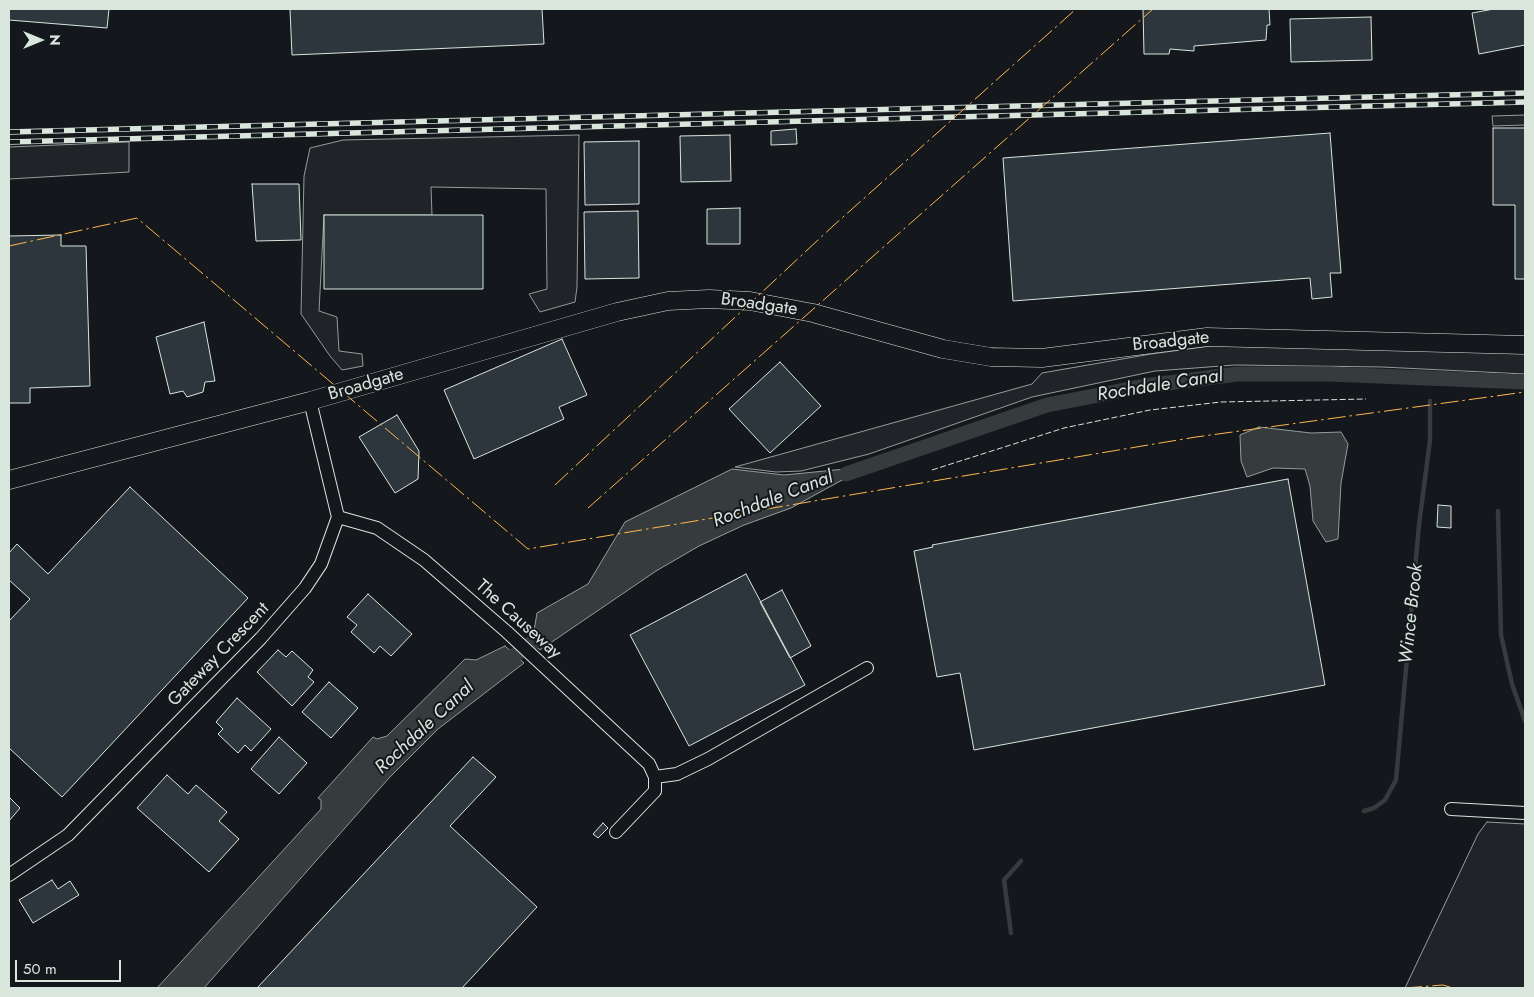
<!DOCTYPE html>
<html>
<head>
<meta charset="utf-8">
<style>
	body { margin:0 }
	#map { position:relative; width:1534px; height:997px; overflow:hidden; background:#14181c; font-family:Jost,sans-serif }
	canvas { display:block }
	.frame { position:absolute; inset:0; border:10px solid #d8e6dc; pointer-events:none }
	.north { position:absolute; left:15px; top:15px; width:50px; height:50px; -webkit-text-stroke:4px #14181c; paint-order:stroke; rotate:90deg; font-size:14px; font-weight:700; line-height:20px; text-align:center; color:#d8e6dc }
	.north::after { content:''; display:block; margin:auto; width:18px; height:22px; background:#d8e6dc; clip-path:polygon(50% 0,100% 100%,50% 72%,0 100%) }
	.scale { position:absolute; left:15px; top:960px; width:106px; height:22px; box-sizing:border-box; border:2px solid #d8e6dc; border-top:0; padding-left:6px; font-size:15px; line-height:18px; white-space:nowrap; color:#d8e6dc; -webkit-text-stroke:4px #14181c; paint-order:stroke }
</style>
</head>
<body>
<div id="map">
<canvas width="1534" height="997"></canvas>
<div class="frame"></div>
<div class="north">N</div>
<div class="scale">50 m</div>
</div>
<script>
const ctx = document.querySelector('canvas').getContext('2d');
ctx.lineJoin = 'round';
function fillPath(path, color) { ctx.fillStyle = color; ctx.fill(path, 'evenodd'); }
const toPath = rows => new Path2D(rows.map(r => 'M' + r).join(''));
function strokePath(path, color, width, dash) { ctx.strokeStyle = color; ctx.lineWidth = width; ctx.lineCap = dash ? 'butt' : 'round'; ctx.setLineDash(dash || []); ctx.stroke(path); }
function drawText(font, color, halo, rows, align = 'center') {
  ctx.font = font + ' Jost,sans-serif'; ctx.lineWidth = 4; ctx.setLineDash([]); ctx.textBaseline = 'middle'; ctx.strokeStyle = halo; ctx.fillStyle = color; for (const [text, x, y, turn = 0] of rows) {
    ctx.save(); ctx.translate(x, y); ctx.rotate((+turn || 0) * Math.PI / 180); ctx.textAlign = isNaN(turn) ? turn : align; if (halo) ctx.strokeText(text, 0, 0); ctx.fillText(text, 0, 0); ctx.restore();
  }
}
const green = toPath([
	[1525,115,1525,125,1493,126,1492,116,1525,115],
	[579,135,577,287,575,302,540,312,529,294,547,289,546,189,431,187,432,215,324,215,319,311,337,317,339,351,362,354,363,366,342,370,330,356,301,314,304,176,310,148,343,140,579,135],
	[129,142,129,172,9,179,9,147,129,142],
	[1233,343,1525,353,1525,374,1382,367,1235,365,1155,371,1032,397,869,454,801,471,776,472,735,467,1032,384,1042,373,1151,354,1233,343],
	[1487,822,1525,824,1525,988,1405,988,1478,834,1487,822]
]);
const water = toPath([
	[1259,427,1311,433,1341,432,1348,444,1341,483,1338,539,1326,542,1313,521,1310,486,1305,469,1273,468,1247,477,1241,461,1240,435,1259,427],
	[866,467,791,508,744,525,699,546,656,571,540,650,532,643,537,613,588,584,625,522,732,469,784,475,866,467],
	[505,646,524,663,438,729,389,778,204,988,157,988,321,809,321,800,318,798,373,737,377,739,387,736,465,659,476,660,505,646]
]);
const stream = toPath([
	[1498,511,1501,635,1512,684,1525,721],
	[1364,811,1374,808,1385,800,1396,780,1419,525,1430,440,1430,401],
	[1011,933,1004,880,1021,861]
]);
const canal = toPath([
	[846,474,1047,405,1145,386,1237,374,1329,374,1525,382],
	[500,666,548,631]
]);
const building = toPath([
	[9,9,109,9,107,28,9,20,9,9],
	[290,9,542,9,544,44,292,55,290,9],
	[1143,9,1269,9,1270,25,1267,25,1266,40,1194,46,1194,51,1170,49,1169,54,1144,54,1143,9],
	[1494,9,1525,9,1525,45,1479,54,1472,13,1494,9],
	[1371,17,1372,60,1291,62,1290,19,1371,17],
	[1493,128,1525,128,1525,279,1515,279,1515,205,1493,205,1493,128],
	[796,129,797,144,771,145,771,131,796,129],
	[1330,133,1341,273,1330,273,1332,297,1312,299,1310,278,1013,301,1003,158,1330,133],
	[730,135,731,181,681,182,680,136,730,135],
	[639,141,639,204,585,205,584,142,639,141],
	[252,184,299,184,301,240,256,241,252,184],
	[740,208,740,244,707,244,707,209,740,208],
	[638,211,639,278,585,279,584,212,638,211],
	[324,215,483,215,483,289,324,289,324,215],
	[61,235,61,246,86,246,90,386,30,388,30,403,9,403,9,236,61,235],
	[204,322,215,381,205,382,203,392,187,397,183,391,170,394,156,337,204,322],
	[562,339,587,395,559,407,564,419,474,459,444,390,562,339],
	[780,362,821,406,770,453,729,409,780,362],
	[397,415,419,451,418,479,395,493,359,437,397,415],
	[1288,479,1325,685,974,750,960,673,937,677,914,551,933,547,932,545,1288,479],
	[130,487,248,598,62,797,9,748,9,621,30,599,9,580,9,553,17,544,48,574,130,487],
	[1438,505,1451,506,1451,528,1437,527,1438,505],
	[746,574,805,685,689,746,630,635,746,574],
	[782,590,811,646,790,658,760,602,782,590],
	[368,594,412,634,391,656,380,646,374,653,351,632,357,625,347,617,368,594],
	[278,650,286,657,292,651,313,670,308,677,314,682,292,706,257,672,278,650],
	[329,682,358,708,331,738,302,712,329,682],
	[237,698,271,729,251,751,245,745,238,753,218,734,223,729,216,722,237,698],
	[279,737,307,763,279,794,251,769,279,737],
	[473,757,496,777,450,826,537,907,462,988,257,988,473,757],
	[167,775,188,794,196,785,227,812,219,821,239,839,209,872,137,808,167,775],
	[9,797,20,808,9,821,9,797],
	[603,823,608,828,598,838,593,834,603,823],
	[52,880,58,889,70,881,79,895,33,923,19,900,52,880]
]);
const street = toPath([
	[338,517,377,528,424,560,507,632,649,764,655,777,655,791,616,832],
	[655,777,677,774,708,759,867,668],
	[1451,809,1525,813],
	[9,875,68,835,261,638,305,588,321,564,338,517,310,401]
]);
const secondary = toPath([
	[9,480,310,401,617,312,668,301,709,299,750,301,813,313,943,349,991,357,1042,358,1207,337,1525,345]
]);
const rail = toPath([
	[9,132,1525,93],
	[9,142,1525,102]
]);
const fence = toPath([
	[932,470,1064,428,1150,410,1221,402,1366,399]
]);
const power = toPath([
	[9,246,137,218,528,549,1196,437,1525,392],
	[555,485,833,226,1076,9],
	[588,508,1153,9],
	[1404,988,1443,985,1453,988]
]);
const streetNames = [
	["Broadgate",759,305,8],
	["Broadgate",1171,342,-6],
	["Broadgate",366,385,-16],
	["The Causeway",518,620,42],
	["Gateway Crescent",219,655,-46]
];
const waterNames = [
	["Rochdale Canal",1160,386,-9],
	["Rochdale Canal",773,500,-21],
	["Wince Brook",1412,614,-84],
	["Rochdale Canal",425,728,-43]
];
fillPath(green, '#202428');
strokePath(green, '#939e99', 1);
fillPath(water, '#363b3e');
strokePath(water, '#939e99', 1);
strokePath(stream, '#363b3e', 4.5);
strokePath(canal, '#363b3e', 15);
fillPath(building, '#2c363c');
strokePath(building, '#d8e6dc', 1);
strokePath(street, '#d8e6dc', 14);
strokePath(secondary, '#d8e6dc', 19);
strokePath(street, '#14181c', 12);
strokePath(secondary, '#14181c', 18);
strokePath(rail, '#d8e6dc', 5.5);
strokePath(rail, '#14181c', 4, [11]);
strokePath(fence, '#d8e6dc', 1, [6, 2.5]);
strokePath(power, '#ffb74d', 1, [18, 4, 2.5, 4]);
drawText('18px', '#d8e6dc', '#14181c', streetNames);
drawText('italic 19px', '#d8e6dc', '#14181c', waterNames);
</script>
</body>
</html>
